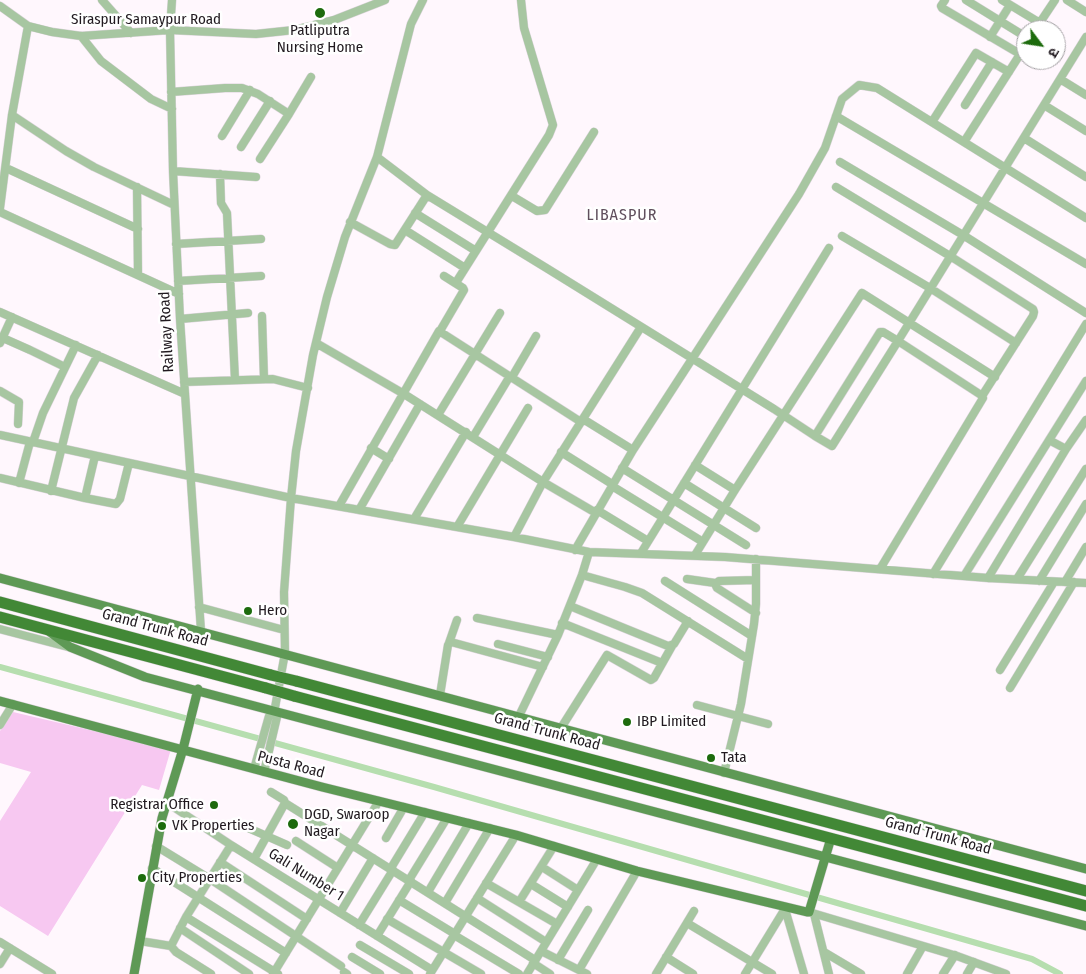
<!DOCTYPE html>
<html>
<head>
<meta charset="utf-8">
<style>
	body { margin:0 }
	#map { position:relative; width:1086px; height:974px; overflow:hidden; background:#fff7fd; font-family:"Fira Sans Condensed","Noto Sans Devanagari",sans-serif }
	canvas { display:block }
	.north { position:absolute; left:1016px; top:20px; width:50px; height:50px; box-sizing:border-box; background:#fff; border:1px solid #a6a3a6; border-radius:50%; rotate:121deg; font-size:14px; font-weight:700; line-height:20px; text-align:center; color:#211a20 }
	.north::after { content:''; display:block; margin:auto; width:18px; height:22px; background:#1d6b0d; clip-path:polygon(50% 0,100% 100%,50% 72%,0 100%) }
</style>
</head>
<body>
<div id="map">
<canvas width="1086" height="974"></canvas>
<div class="north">उ</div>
</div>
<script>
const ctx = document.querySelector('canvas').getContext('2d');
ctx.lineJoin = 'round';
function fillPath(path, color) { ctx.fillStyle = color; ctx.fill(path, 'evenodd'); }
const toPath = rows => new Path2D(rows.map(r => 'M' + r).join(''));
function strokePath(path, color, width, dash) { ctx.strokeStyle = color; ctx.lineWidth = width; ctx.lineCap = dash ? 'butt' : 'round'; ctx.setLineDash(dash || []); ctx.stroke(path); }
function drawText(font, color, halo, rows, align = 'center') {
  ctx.font = font + ' "Fira Sans Condensed",sans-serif'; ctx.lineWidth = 5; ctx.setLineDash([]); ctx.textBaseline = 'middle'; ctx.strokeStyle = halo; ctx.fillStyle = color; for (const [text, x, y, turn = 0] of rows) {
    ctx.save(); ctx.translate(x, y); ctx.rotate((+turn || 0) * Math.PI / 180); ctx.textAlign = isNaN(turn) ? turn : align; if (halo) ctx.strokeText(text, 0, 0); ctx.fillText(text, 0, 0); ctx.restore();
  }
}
const green = toPath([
	[13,712,171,749,159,790,142,785,48,936,0,906,0,821,31,772,0,763,0,731]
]);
const canal = toPath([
	[0,667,434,787,1032,959,1060,974]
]);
const minor = toPath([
	[102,0,131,33],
	[172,0,170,30,173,171,180,319,201,631],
	[945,0,941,6,942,8,1020,54],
	[966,0,1026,37],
	[1002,0,1040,23],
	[1067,0,1086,12],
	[0,6,28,26,52,32,81,36,170,30,256,34,294,30,334,20,385,0],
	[1035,30,1055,0],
	[81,36,101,61,151,99,172,109],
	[990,37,1010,5],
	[1060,79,1086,95],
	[171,92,225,88,242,88,258,94,289,114,311,77],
	[965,105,992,62],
	[1044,105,1086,131],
	[12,115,66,151,94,167,174,205],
	[836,116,1086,264],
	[932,122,976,53,1009,72],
	[222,136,250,90],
	[1024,138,1086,177],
	[964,142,1026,45],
	[241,147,270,101],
	[377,157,427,195,548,269,774,409,815,436,832,446,898,341,883,332,880,332,815,436],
	[260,159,289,114],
	[840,162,963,235,1086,313],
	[6,168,138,229],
	[173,171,256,177],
	[220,174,221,203,227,213,235,380],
	[137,187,138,275],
	[836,187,950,256,1033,309,1034,312,1033,316,982,396],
	[512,196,537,211,545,210,594,132],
	[0,208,12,115,28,26],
	[0,212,179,294],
	[415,213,476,251],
	[350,222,390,244,395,245,427,195],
	[405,230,465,268],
	[842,236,930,288,1016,343],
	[176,244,261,239],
	[178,281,261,276],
	[457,281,549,135,553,125,524,28,521,0],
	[0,312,185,394],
	[262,316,264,379],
	[180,319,248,313],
	[440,331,464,290,463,288,444,276],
	[3,338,30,350,65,367],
	[0,343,12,317],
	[316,343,404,394,543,482,514,537],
	[512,377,536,336],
	[184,382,273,379,308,388],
	[0,391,19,402,18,424],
	[438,415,500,313],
	[583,419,633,450],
	[0,435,291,498,514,537,589,552,725,557,988,578,1086,583],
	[473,437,510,376],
	[1049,440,1066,449,1086,420],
	[33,442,43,413,76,345],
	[371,448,389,459],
	[561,452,612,484],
	[695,465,735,490],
	[622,468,746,545],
	[0,478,85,498,116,504,120,499,129,463],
	[19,483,30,442],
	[684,483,756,528],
	[612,486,703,542],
	[51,491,74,398,98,355],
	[85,498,95,456],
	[339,506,439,331,581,422],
	[359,510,420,404],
	[597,510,648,541],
	[596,513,543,482,641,327],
	[414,519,466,432],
	[457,527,528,408],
	[575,550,633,450,799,194,825,148,842,99,859,85,877,88,1086,218],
	[641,553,829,248],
	[695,555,735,490,862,293,995,377],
	[880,569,983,398,981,395,898,341,1086,37],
	[933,574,1086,324],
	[582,575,625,587,642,593,748,659],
	[964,576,1086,381],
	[988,578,1066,449],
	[687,579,715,583],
	[1017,579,1086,469],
	[665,581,752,636],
	[1039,581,1086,504],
	[1065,582,1086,547],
	[570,606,668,646,674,644,688,621],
	[199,607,284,630],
	[756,613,717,588,715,584,719,581,756,580],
	[477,618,558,635],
	[562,623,662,663],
	[0,629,68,647],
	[449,643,457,620],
	[498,644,548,657],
	[1000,670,1054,582],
	[1010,688,1074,582],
	[440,695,448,645,451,642,543,667],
	[697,705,768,724],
	[519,716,558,635,582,575,589,552],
	[0,725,13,704],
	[561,728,607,655,651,680,654,678,672,646],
	[254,769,269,716,274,713],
	[264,772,277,717,274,713,285,653,284,592,291,498,296,451,313,355,327,297,345,237,377,157,411,24,423,0],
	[724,773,741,704,754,624,756,604,756,559],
	[166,802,231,845,432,970],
	[285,803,535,960],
	[246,827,287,845],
	[386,838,404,807],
	[296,841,338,868],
	[156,846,210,879,341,966],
	[254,859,285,803,284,800,271,792],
	[220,862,307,919],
	[542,867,578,890],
	[152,868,286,953],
	[391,868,425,812],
	[409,880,447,818],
	[486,883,557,924],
	[531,884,568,907],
	[428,892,469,823],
	[477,898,546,942],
	[399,900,455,934],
	[519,902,554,846],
	[445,903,490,828],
	[785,909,804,974],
	[809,912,957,956,1006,974],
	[340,913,373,858],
	[814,914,829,974],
	[186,917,278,974],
	[387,919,481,974],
	[687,923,772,974],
	[359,925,393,870],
	[180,928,249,974],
	[454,935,519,974],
	[377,936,411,881],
	[140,941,171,946,176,952,211,974],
	[0,942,52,974],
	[360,945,409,974],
	[171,946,186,917,231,845],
	[541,951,587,974],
	[824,952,861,974],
	[352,957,380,974],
	[666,957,693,974],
	[558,960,588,910],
	[533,963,550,974],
	[0,964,10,948],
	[579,970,637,871],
	[344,972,347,974],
	[273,974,379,801],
	[430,974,516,835],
	[527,974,597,859],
	[656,974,694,911],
	[745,974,786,907],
	[907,974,923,946],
	[943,974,955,955],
	[967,974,974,962]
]);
const major = toPath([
	[0,578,1086,869],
	[47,630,70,647,145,677,1086,926],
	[0,701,322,787,516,835,637,871,807,912,809,912,831,838],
	[134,974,162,818,183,749,198,689]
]);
const highway = toPath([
	[0,602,271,675],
	[0,617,266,688],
	[296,681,1086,891],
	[294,696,1086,906]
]);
const highwayBridge = toPath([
	[271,675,296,681],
	[266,688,294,696]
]);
const markers = [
	[320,13,6,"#1d6b0d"],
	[248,611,5,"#1d6b0d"],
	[627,722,5,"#1d6b0d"],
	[711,758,5,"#1d6b0d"],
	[214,805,5,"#1d6b0d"],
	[293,824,6,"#1d6b0d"],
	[162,826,5,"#1d6b0d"],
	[142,878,5,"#1d6b0d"]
];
const streetNames = [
	["Siraspur Samaypur Road",146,20],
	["Railway Road",167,332,-93],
	["Grand Trunk Road",155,628,15],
	["Grand Trunk Road",547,732,15],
	["Pusta Road",291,765,15],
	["Grand Trunk Road",938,836,15],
	["Gali Number 1",306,875,32]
];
const poiNames = [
	["Patliputra",320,31,"center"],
	["Nursing Home",320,48,"center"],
	["Hero",258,611],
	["IBP Limited",637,722],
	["Tata",721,758],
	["Registrar Office",204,805,"right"],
	["DGD, Swaroop",304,815],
	["Nagar",304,832],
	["VK Properties",172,826],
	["City Properties",152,878]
];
const neighbourhoodNames = [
	["LIBASPUR",622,216]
];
fillPath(green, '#f7c8f1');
strokePath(canal, '#b6deaf', 6);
strokePath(minor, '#dbd4da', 9);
strokePath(major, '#dbd4da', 10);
strokePath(highway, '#dbd4da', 12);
strokePath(minor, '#a7c6a1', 8);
strokePath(major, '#5e9955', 9);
strokePath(highway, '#428836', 11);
strokePath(highwayBridge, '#dbd4da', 12, []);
strokePath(highwayBridge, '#428836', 11);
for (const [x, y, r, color] of markers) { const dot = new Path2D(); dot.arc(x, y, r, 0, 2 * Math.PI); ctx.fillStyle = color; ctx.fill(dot); strokePath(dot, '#fff', 2); }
drawText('15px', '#211a20', '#fff', streetNames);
drawText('15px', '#211a20', '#fff', poiNames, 'left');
ctx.letterSpacing = '1px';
drawText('16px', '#604f5d', '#fff', neighbourhoodNames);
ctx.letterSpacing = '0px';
</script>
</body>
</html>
